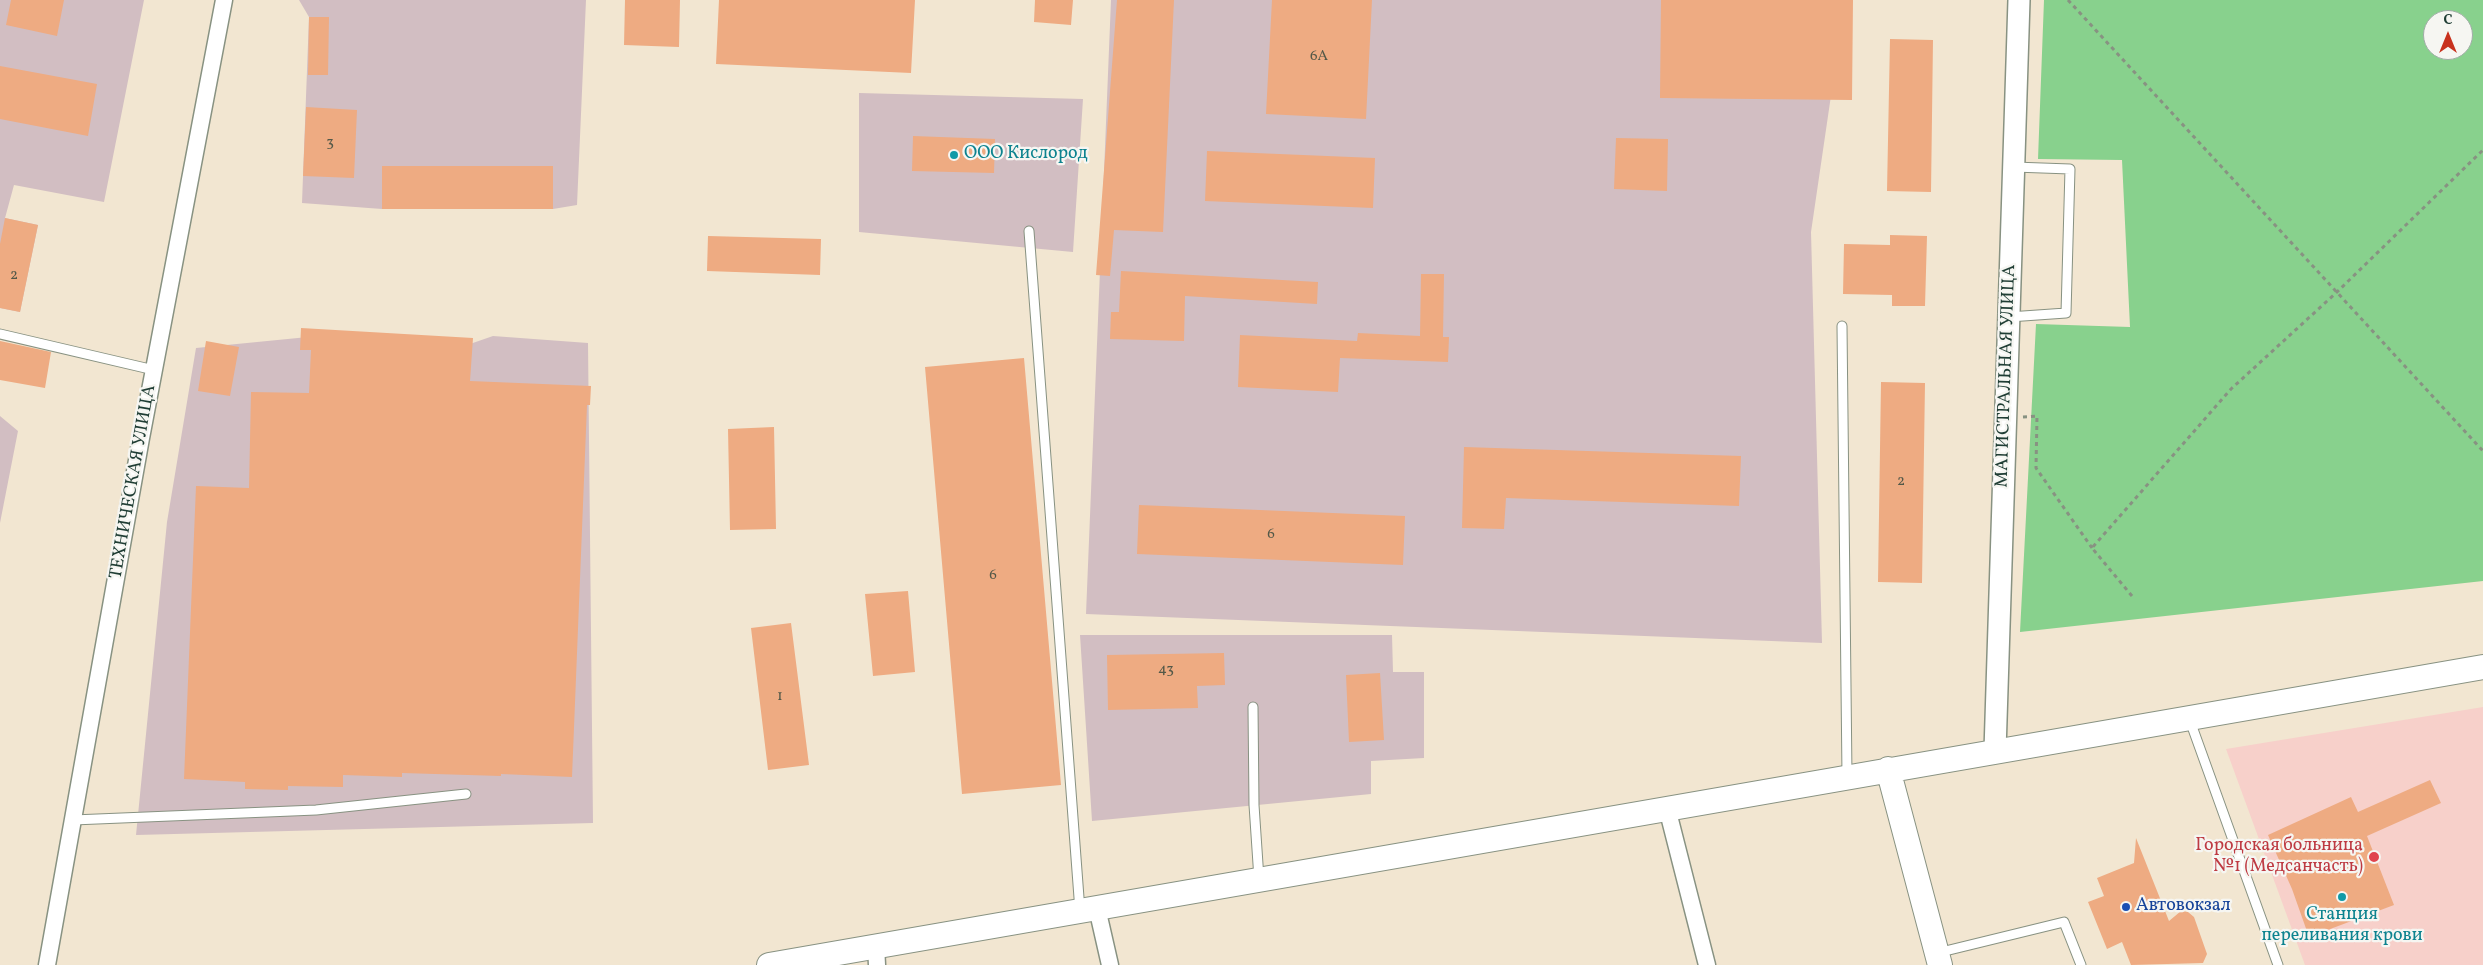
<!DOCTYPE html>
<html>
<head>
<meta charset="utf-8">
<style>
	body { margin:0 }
	#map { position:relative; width:2483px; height:965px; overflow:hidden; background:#f2e6d1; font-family:Vollkorn,serif }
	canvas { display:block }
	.north { position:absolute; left:2423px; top:10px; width:50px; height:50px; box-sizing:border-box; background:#f6f6f2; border:1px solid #a0aca6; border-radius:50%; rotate:0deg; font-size:14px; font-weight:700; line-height:20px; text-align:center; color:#1f3d34 }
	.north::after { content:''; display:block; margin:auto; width:18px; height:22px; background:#c8321e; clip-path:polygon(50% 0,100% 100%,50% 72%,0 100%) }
</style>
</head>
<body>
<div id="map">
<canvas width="2483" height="965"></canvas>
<div class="north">С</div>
</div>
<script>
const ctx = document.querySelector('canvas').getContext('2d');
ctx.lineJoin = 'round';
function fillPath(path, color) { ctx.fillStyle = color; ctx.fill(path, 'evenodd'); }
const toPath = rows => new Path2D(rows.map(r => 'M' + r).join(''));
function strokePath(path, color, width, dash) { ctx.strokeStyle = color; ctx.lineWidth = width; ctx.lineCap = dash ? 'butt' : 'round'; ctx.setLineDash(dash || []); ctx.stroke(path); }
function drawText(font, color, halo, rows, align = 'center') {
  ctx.font = font + ' Vollkorn,serif'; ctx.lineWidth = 4.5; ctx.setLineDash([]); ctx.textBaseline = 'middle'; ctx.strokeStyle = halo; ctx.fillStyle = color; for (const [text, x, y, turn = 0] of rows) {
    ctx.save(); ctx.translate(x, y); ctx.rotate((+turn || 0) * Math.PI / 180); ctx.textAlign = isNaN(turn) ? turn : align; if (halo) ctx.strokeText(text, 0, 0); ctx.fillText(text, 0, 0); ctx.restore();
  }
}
const built = toPath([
	[2483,707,2483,965,2305,965,2226,749]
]);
const industrial = toPath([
	[0,0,144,0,104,202,14,185,5,218,38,225,20,312,0,308],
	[299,0,586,0,577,205,553,209,382,209,302,203,309,17],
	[1111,0,1845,0,1811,232,1822,643,1086,614],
	[859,93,1083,99,1073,252,859,232],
	[493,336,588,343,593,823,136,835,167,522,196,348,308,337,470,344],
	[0,416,18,431,0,523],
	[1080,635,1392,635,1393,672,1424,672,1424,758,1371,761,1371,794,1092,821]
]);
const green = toPath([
	[2044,0,2483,0,2483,581,2020,632,2036,324,2130,327,2122,160,2038,159],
	[2433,20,2463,20,2463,50,2433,50]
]);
const building = toPath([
	[11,0,64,0,57,36,6,25],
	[625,0,680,0,679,47,624,45],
	[719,0,915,0,911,73,716,64],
	[1035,0,1073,0,1071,25,1034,22],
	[1117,0,1174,0,1163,232,1114,230,1110,276,1096,275],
	[1272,0,1372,0,1366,119,1266,114],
	[1661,0,1853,0,1852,100,1660,98],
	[309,17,329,17,328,75,308,75],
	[1890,39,1933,40,1931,192,1887,191],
	[0,66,97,84,88,136,0,119],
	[306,107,357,110,354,178,303,176],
	[913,136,995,139,994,173,912,171],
	[1616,138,1668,139,1667,191,1614,189],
	[1207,151,1375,158,1373,208,1205,201],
	[382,166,553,166,553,209,382,209],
	[5,218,38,225,20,312,0,308,0,244],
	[1890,235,1927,236,1925,306,1892,306,1892,295,1843,294,1844,244,1890,245],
	[708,236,821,239,820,275,707,271],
	[1121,271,1318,282,1317,304,1185,296,1184,341,1110,339,1111,312,1119,312],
	[1421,274,1444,274,1443,337,1449,337,1448,362,1340,358,1338,392,1238,387,1240,335,1357,341,1358,333,1420,336],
	[301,328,473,338,470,381,591,386,590,405,587,405,572,777,501,774,501,776,402,773,402,777,343,775,343,787,288,786,288,790,245,789,245,782,184,779,196,486,249,488,251,392,309,393,311,350,300,350],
	[0,341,51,352,45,388,0,380],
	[206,341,239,347,230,396,198,391],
	[1024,358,1061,785,962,794,925,367],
	[1881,382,1925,383,1922,583,1878,582],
	[774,427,776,529,730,530,728,429],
	[1464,447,1741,456,1739,506,1506,498,1504,529,1462,528],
	[1139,505,1405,516,1403,565,1137,554],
	[908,591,915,672,873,676,865,594],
	[791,623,809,765,768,770,751,628],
	[1224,653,1225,685,1197,686,1198,708,1108,710,1107,655],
	[1380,673,1384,740,1349,742,1346,675],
	[2430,780,2441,803,2367,836,2394,905,2309,937,2292,889,2268,835,2351,797,2358,812],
	[2136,838,2169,921,2181,911,2188,912,2194,917,2207,954,2203,963,2131,965,2122,942,2107,949,2088,902,2104,896,2097,878,2134,863]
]);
const path = toPath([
	[2068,0,2483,451],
	[2023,417,2037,416,2036,468,2092,548],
	[2132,596,2092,548,2231,389,2337,292,2483,150]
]);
const service = toPath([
	[1029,231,1080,911],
	[2009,317,2066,313,2070,169,2014,167],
	[1842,326,1847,776],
	[0,334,154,370],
	[1253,707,1254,805,1259,879],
	[2189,718,2278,965],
	[73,820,316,810,466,794],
	[1937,953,2064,922,2081,965]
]);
const minor = toPath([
	[1667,808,1707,965],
	[1097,908,1110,965],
	[876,946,877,965],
	[47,965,141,438,224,0]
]);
const tertiary = toPath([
	[1995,751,2019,0]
]);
const secondary = toPath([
	[1888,769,1940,965],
	[769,965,2483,667]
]);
const markers = [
	[954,155,5,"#0f9aa8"],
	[2374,857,6,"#e0444e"],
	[2342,897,5,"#0f9aa8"],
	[2126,907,5,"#1a4fb4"]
];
const numberNames = [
	["6А",1319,57],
	["3",330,143],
	["2",14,276],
	["2",1901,482],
	["6",1271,535],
	["6",993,576],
	["43",1166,670],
	["1",780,697]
];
const cultureNames = [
	["ООО Кислород",964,155],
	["Станция",2342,916,"center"],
	["переливания крови",2342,937,"center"]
];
const streetNames = [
	["МАГИСТРАЛЬНАЯ УЛИЦА",2007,376,-88],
	["ТЕХНИЧЕСКАЯ УЛИЦА",134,482,-80]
];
const healthNames = [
	["Городская больница",2363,847],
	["№1 (Медсанчасть)",2363,868]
];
const transitNames = [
	["Автовокзал",2136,907]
];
fillPath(built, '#f7d0ca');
fillPath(industrial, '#d2bec2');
fillPath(green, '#88d18d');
fillPath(building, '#eeab82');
strokePath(service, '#889282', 11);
strokePath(minor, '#889282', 19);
strokePath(tertiary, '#889282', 24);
strokePath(secondary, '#889282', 26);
strokePath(path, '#889282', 3, [4, 4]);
strokePath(service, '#fff', 9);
strokePath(minor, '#fff', 16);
strokePath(tertiary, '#fff', 21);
strokePath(secondary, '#fff', 24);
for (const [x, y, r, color] of markers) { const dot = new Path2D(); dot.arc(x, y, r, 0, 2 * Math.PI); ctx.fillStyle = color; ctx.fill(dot); strokePath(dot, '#f6f6f2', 2); }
drawText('15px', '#535848', null, numberNames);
drawText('18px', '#0d838f', '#f6f6f2', cultureNames, 'left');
drawText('18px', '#1f3d34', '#f6f6f2', streetNames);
drawText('18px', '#be3a42', '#f6f6f2', healthNames, 'right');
drawText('18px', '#164399', '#f6f6f2', transitNames, 'left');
</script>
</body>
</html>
